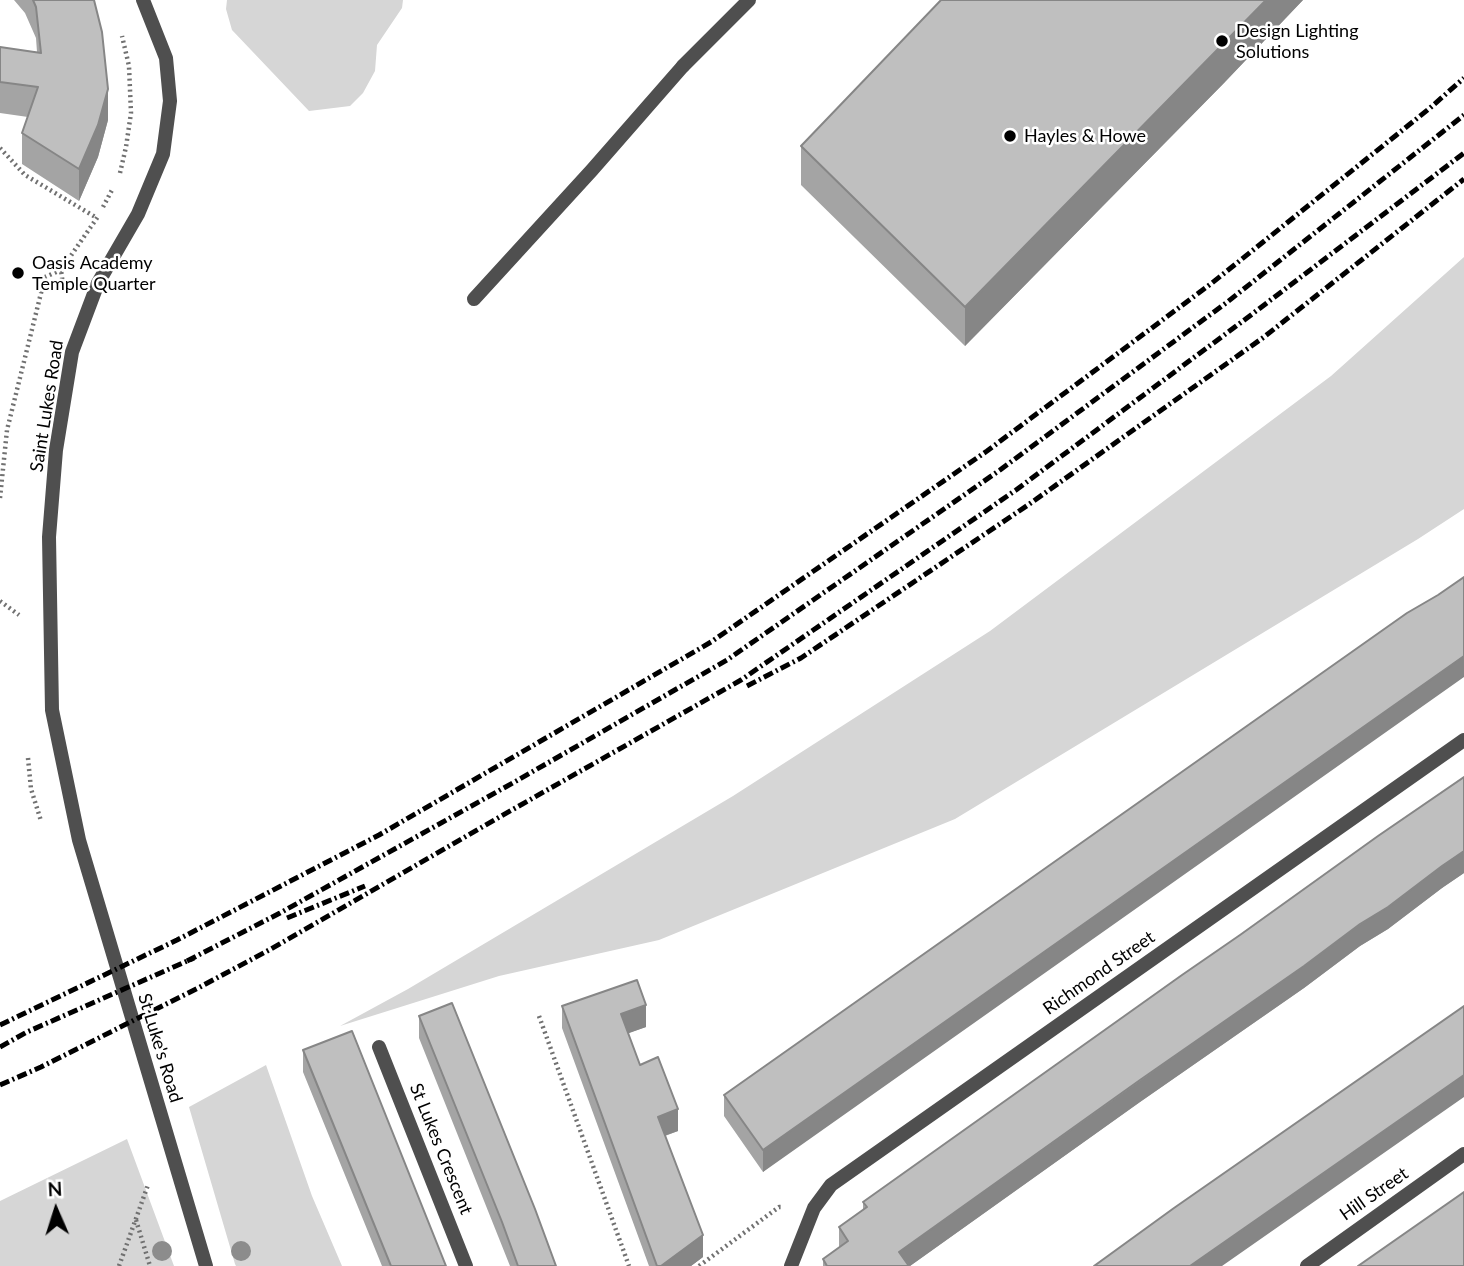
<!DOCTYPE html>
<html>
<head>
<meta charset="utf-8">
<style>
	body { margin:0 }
	#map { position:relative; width:1464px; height:1266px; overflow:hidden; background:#fff; font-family:Lato,sans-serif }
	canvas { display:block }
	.north { position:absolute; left:21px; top:1175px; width:70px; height:70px; -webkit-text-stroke:5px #fff; paint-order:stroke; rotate:357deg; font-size:19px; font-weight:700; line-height:28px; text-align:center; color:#000 }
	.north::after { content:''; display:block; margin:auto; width:24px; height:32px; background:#000; clip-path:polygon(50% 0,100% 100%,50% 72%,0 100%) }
</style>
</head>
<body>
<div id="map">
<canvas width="1464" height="1266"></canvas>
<div class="north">N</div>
</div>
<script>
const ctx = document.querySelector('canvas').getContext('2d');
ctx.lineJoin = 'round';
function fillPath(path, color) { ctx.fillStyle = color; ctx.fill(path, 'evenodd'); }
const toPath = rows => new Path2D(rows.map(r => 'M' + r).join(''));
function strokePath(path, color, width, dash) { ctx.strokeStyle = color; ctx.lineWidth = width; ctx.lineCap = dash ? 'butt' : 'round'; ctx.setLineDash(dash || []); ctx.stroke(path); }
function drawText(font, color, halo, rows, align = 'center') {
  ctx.font = font + ' Lato,sans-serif'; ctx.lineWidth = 5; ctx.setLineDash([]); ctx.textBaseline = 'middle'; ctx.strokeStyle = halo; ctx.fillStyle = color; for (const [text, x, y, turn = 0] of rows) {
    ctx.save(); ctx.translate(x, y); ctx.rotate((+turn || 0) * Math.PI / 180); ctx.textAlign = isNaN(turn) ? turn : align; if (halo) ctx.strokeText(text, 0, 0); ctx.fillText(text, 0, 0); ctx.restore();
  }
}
const green = toPath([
	[227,0,403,0,402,8,377,45,375,71,363,93,350,106,309,111,232,30,226,9],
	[1464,257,1464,509,1418,539,955,819,659,940,499,976,340,1026,408,989,733,796,990,631,1331,376],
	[266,1065,312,1196,342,1266,236,1266,235,1264,189,1107],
	[127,1139,174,1266,0,1266,0,1201]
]);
const path = toPath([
	[0,148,25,175,97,218],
	[120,173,126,147,131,113,129,66,122,36],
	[103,207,112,190],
	[63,285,61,270,99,215],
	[0,498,7,430,45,277,61,270],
	[0,601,19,615],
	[28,758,31,789,41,821],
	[539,1016,629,1266],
	[136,1220,150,1266],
	[119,1266,148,1185],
	[699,1266,779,1207,784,1207]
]);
const lane = toPath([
	[474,299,592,170,683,66]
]);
const street = toPath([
	[143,0,166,58,170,101,163,154,138,214,98,283,72,352,56,450,49,537,52,710,79,840,206,1266],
	[683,66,749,0],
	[379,1047,466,1266],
	[791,1266,814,1208,831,1185,1464,740],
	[1307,1266,1464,1154]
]);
const rail = toPath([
	[747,686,801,658,1028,505,1264,337,1464,179],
	[287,918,365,886],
	[187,961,280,913,518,780,727,660,1000,470,1226,303,1464,115],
	[0,1025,177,940,379,835,711,642,987,451,1212,283,1430,108,1464,78],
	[0,1047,27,1032,194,958],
	[0,1085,41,1067,200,987,271,949,496,819,741,680,1016,490,1247,318,1464,153]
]);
const trees = [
	[162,1251],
	[241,1251]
];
const wall = toPath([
	[14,0,94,0,108,120,98,157,79,201,22,164,22,133,28,117,0,113,0,47,37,52,36,38,25,13],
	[941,0,1303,0,1224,83,965,346,801,185,801,146],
	[1407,613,763,1172,724,1116,724,1095],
	[1464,777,1464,873,1442,888,1388,929,1360,946,1304,988,1140,1102,910,1266,823,1266,823,1259,839,1248,839,1227,863,1210,863,1202],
	[562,1006,646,1027,628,1033,640,1065,678,1131,665,1136,703,1257,691,1266,649,1266,562,1028],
	[419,1016,556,1266,510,1266,419,1038],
	[303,1050,446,1266,382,1266,303,1072]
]);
const shadedWall = toPath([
	[1266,0,1303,0,1224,83,965,346,965,307],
	[108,89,108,120,98,157,79,201,79,169],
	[1464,656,1464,677,763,1172,763,1150],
	[1464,851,1464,873,1442,888,1388,929,1360,946,1304,988,1140,1102,910,1266,899,1252],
	[646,1005,646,1027,621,1036,621,1014],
	[1464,1075,1464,1097,1222,1266,1190,1266],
	[678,1109,678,1131,658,1138,658,1117],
	[703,1235,703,1257,691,1266,661,1266]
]);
const building = toPath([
	[33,0,94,0,102,32,108,89,98,125,79,169,22,133,38,87,0,82,0,47,41,53,36,7,33,0],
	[941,0,1266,0,965,307,801,146,941,0],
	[1464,577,1464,656,763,1150,724,1095,1407,613,1438,595,1464,577],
	[1464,777,1464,851,1442,866,1388,907,1360,924,1304,966,1140,1080,899,1252,909,1266,827,1266,823,1259,848,1241,839,1227,867,1207,863,1202,1182,975,1240,935,1378,836,1464,777],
	[637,980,646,1005,621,1014,640,1065,658,1057,678,1109,658,1117,703,1235,661,1266,657,1266,562,1006,637,980],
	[452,1003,535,1209,556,1266,518,1266,502,1222,419,1016,452,1003],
	[1464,1006,1464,1075,1190,1266,1094,1266,1174,1208,1464,1006],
	[352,1031,446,1266,391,1266,303,1050,352,1031],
	[1464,1192,1464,1266,1358,1266,1464,1192]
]);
const markers = [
	[1222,41,7,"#000"],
	[1010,136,7,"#000"],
	[18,273,7,"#000"]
];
const poiNames = [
	["Design Lighting",1236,31],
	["Solutions",1236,52],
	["Hayles & Howe",1024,136],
	["Oasis Academy",32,263],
	["Temple Quarter",32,284]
];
const streetNames = [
	["Saint Lukes Road",47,406,-81],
	["Richmond Street",1099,973,-35],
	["St Luke's Road",160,1048,73],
	["St Lukes Crescent",441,1149,68],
	["Hill Street",1374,1194,-35]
];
fillPath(green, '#d6d6d6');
strokePath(path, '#717171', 4.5, [2, 3.5]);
strokePath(lane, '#4f4f4f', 14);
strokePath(street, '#4f4f4f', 14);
strokePath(rail, '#000', 5, [10, 3.5, 2, 3.5]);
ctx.fillStyle = '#8c8c8c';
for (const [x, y] of trees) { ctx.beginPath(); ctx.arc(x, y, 10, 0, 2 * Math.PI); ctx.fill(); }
fillPath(wall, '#a4a4a4');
fillPath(shadedWall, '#868686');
fillPath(building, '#bfbfbf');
strokePath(building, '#868686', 2);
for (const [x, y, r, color] of markers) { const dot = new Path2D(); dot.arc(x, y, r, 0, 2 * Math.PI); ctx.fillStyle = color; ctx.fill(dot); strokePath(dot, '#fff', 2.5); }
drawText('18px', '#000', '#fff', poiNames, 'left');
drawText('18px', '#000', '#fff', streetNames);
</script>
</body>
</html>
